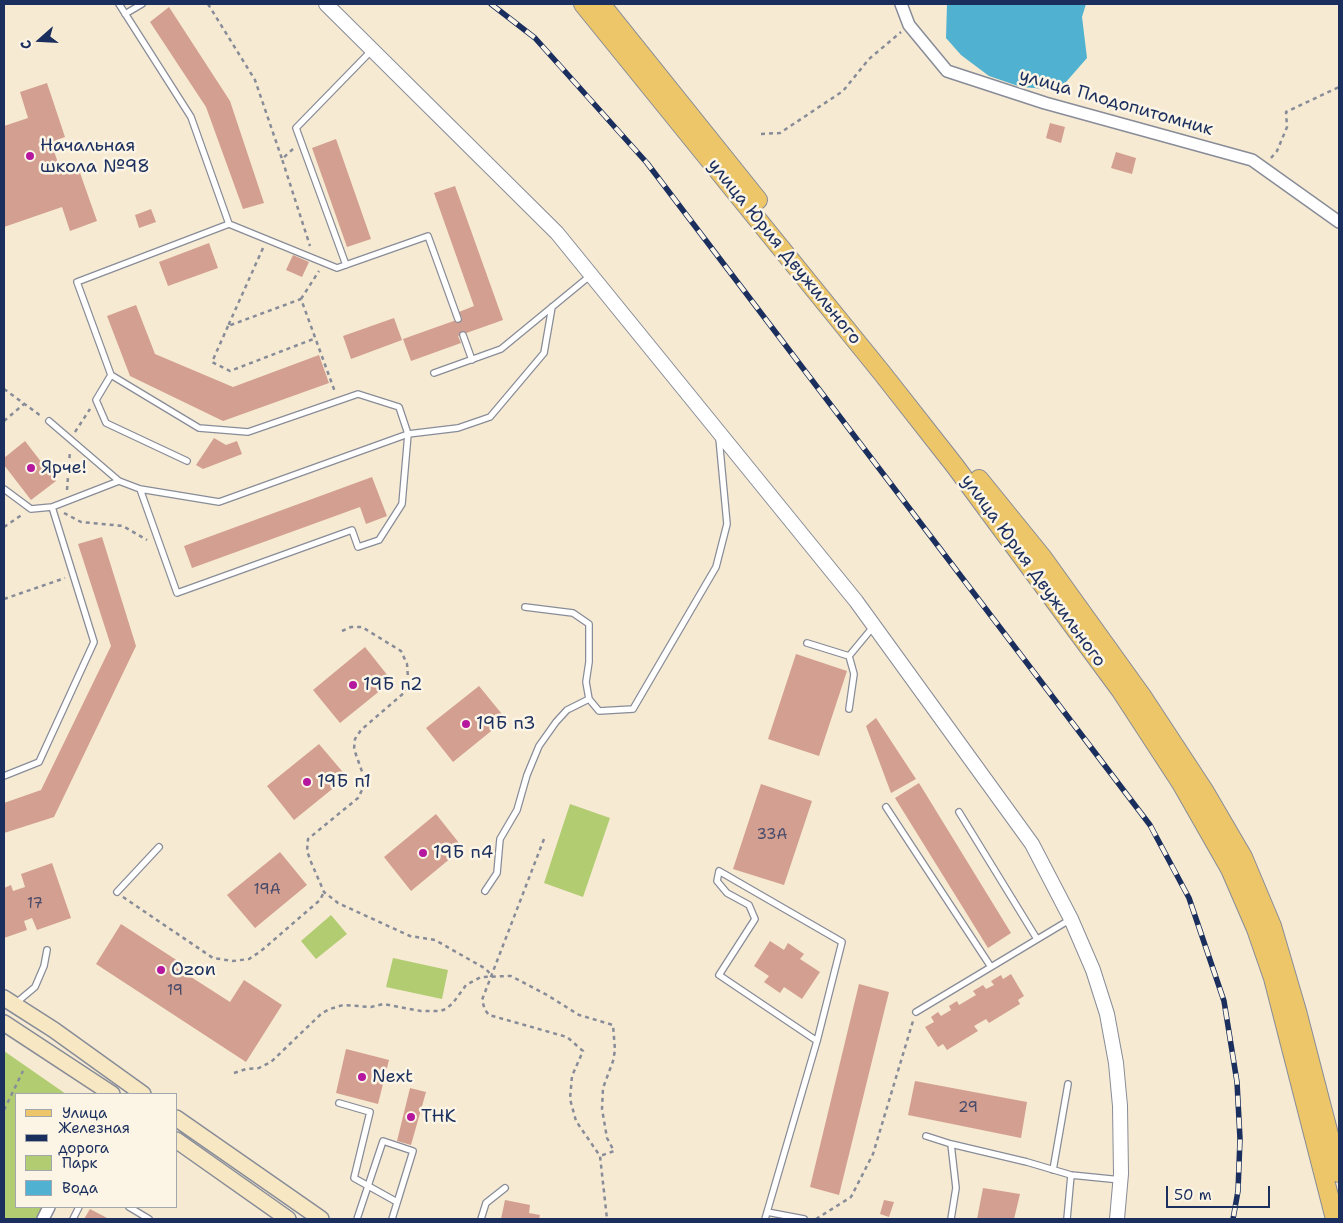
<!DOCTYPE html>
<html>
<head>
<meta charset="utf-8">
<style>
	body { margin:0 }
	#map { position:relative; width:1343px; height:1223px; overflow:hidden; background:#f6ead2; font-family:"Shantell Sans",sans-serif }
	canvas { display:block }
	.frame { position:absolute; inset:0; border:5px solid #1b2f5e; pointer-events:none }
	.legend { position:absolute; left:15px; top:1093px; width:162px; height:115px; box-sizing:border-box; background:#fcf5e5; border:1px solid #a2a6af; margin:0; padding:6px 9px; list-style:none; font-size:15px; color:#1b2f5e }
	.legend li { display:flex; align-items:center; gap:10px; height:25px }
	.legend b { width:25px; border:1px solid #a2a6af }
	.north { position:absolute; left:15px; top:15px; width:50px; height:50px; -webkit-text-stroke:4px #fcf5e5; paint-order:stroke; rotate:251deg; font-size:14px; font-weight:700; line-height:20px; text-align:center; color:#1b2f5e }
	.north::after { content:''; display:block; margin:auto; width:18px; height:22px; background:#1b2f5e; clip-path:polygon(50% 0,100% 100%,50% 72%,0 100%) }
	.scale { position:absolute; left:1166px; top:1186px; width:104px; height:22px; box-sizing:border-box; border:2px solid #1b2f5e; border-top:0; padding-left:6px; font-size:15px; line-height:18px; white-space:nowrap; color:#1b2f5e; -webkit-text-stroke:4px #fcf5e5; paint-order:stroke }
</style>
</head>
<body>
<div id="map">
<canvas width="1343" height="1223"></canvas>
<div class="frame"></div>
<ul class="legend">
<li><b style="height:6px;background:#ecc669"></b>Улица</li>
<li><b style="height:6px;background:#1b2f5e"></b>Железная дорога</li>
<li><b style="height:14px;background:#b2cc72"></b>Парк</li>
<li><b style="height:14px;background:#51b1d0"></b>Вода</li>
</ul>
<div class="north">С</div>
<div class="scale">50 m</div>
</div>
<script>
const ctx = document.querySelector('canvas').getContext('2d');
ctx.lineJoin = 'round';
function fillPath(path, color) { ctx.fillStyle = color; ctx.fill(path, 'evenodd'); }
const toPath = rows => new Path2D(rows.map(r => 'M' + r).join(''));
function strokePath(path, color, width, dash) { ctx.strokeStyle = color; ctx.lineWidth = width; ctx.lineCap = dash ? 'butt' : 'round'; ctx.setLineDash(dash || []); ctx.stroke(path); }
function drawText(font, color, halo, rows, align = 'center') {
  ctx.font = font + ' "Shantell Sans",sans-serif'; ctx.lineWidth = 5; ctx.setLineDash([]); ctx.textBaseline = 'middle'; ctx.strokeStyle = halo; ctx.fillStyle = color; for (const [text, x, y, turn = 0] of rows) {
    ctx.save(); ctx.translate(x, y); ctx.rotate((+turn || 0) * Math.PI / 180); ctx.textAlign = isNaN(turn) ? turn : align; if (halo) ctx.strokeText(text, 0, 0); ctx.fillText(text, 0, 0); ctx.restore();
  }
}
const green = toPath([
	[570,804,610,818,583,897,544,883],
	[331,915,347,934,316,959,301,941],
	[393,958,448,970,442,999,386,987],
	[4,1051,66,1094,16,1094,16,1207,49,1207,43,1219,4,1219]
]);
const water = toPath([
	[947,4,1086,4,1082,17,1087,58,1059,90,1021,87,989,76,961,55,946,38]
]);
const building = toPath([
	[169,7,230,101,264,203,243,209,206,107,150,22],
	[47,83,65,137,51,142,62,175,79,170,97,221,70,231,62,207,4,227,4,126,28,118,20,92],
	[1050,123,1065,127,1061,143,1046,138],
	[336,139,371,239,347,247,312,148],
	[1116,152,1136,158,1132,174,1111,168],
	[455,186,503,320,458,336,461,343,411,361,403,339,462,318,459,312,474,306,434,193],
	[151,209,156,222,139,228,135,215],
	[209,243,218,268,168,286,159,262],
	[293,255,309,262,302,277,286,270],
	[136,305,155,354,233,387,319,355,329,383,223,421,130,376,107,316],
	[394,318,402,340,351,359,343,336],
	[214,438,226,445,237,441,242,454,203,469,196,465],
	[25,441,56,481,31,500,4,465,4,458],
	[372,477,387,516,366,524,360,507,192,568,184,546],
	[102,537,136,646,54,817,4,833,4,803,41,790,111,646,78,544],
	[365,647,392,681,340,723,313,690],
	[796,654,847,671,819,756,768,739],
	[479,686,506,719,453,762,426,728],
	[876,718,916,779,891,793,866,726],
	[319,744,347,777,294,820,267,786],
	[919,783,1011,933,988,948,895,798],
	[761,784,812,801,784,885,733,869],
	[436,814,463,848,411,891,384,857],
	[280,852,307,885,255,928,227,895],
	[52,863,71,918,37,930,32,918,24,921,27,930,4,938,4,888,11,885,13,891,25,887,21,874],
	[121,924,181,963,177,968,230,1002,244,980,282,1005,246,1062,96,964],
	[770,941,784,950,788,943,804,954,800,959,820,972,802,999,784,987,780,993,764,982,769,976,754,966],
	[1011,974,1024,996,1018,1000,1020,1004,989,1023,986,1019,974,1026,978,1031,947,1050,943,1044,938,1047,925,1027,934,1022,931,1017,938,1012,941,1016,951,1010,949,1006,957,1001,959,1005,976,995,973,991,983,985,986,989,994,985,991,981,1001,975,1003,979],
	[859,984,889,992,839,1195,810,1187],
	[346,1049,389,1060,378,1104,336,1093],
	[915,1081,1027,1102,1021,1138,908,1115],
	[410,1088,426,1092,411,1145,397,1141],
	[983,1188,1020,1194,1014,1219,977,1219],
	[505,1200,530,1205,529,1213,540,1215,539,1219,501,1219],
	[884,1200,894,1202,889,1217,880,1214],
	[90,1209,109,1219,84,1219]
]);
const path = toPath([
	[208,4,255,80,282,159],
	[761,134,780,133,843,91,869,59,901,32],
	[293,149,282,159,310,246],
	[1271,158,1277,151,1287,127,1286,112,1339,87],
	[263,248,228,326,301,299,335,392],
	[301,299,319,271],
	[228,326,212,362,230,371,316,338],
	[4,389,41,416],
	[4,421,24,404],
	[75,432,90,409],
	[67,490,70,451],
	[64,513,81,522,123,526,147,540],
	[4,527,23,514],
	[4,599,65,578],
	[342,631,351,627,362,627,401,651,407,664,408,678,405,692,361,730,355,739,354,749,365,780,363,788,358,798,308,839,307,851,311,862,324,892,338,903,410,936,435,940,486,969,492,976],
	[544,839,482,1000,485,1010,489,1015,567,1037,583,1051,572,1076,570,1099,576,1121,600,1156,607,1219],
	[123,897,213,958,233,961,249,959,261,951,320,900,324,892],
	[234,1073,246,1069,259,1068,271,1062,322,1013,330,1009,343,1005,371,1007,383,1004,421,1011,440,1011,446,1009,453,1003,466,985,481,977,511,976,547,995,579,1015,613,1025,615,1050,613,1061,603,1088,602,1109,607,1138,614,1151,600,1156],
	[4,1110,23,1071],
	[816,1219,851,1197,873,1154,913,1021]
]);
const service = toPath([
	[119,4,191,117,229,224],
	[125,14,142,4],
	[346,265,296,128,372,50],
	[458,319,428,236,337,268,229,224,77,282,111,375,199,428,248,432,358,394,399,407,408,434,458,428,490,417,544,353,552,307],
	[463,335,472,360],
	[434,373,501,349,591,275],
	[111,375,96,400,106,423,187,461],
	[49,421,119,481],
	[4,489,31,509,52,507],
	[525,607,573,613,589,624,589,662,586,682,589,699,599,711,633,709,716,567,727,524,719,438],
	[807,643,849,656,873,627],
	[849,656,854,674,849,709],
	[4,776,39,762,94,642,52,507,119,481,140,489,177,593,352,530,358,547,379,540,402,504,408,434,219,502,140,489],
	[886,807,991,967],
	[959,812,1037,939],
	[485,891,497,873,500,839,517,810,527,775,539,746,556,722,567,710,589,699],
	[117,892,159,847],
	[16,1003,35,987,44,966,47,950],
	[916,1012,1071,919],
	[339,1103,370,1112,354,1178,397,1202],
	[926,1136,951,1144,1027,1162,1071,1175,1121,1180],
	[951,1144,956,1188,951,1219],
	[1053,1170,1068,1084],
	[129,1207,149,1219],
	[767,1212,804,1219],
	[73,1219,79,1207],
	[357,1219,383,1141,413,1151,392,1219],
	[481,1219,486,1203,505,1188],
	[765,1219,817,1041,842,942,719,871,717,881,727,893,749,905,755,919,719,975,817,1041],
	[1067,1219,1071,1175]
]);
const minor = toPath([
	[901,4,909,25,947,71,1045,103,1252,160,1339,222],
	[43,1219,49,1207]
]);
const tertiary = toPath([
	[326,4,557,233,856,601,1032,844,1071,919,1093,970,1107,1014,1116,1063,1120,1106,1121,1174,1117,1219]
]);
const secondary = toPath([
	[4,998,54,1030,143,1094],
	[4,1023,112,1094],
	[176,1118,321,1219],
	[176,1140,288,1219]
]);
const primary = toPath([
	[583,4,882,373,955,466,1121,691,1181,783,1230,869,1256,929,1273,978,1335,1219],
	[601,4,758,200],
	[979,479,1043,558,1142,696,1205,792,1243,857,1272,926,1297,1011,1339,1173]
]);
const rail = toPath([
	[491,4,535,38,647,163,1150,825,1189,898,1224,1001,1237,1082,1240,1139,1238,1191,1233,1219]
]);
const markers = [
	[30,156,5,"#b5179e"],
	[31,468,5,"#b5179e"],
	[353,685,5,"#b5179e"],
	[466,724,5,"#b5179e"],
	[307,782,5,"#b5179e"],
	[423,853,5,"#b5179e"],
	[161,970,5,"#b5179e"],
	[362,1077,5,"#b5179e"],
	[411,1117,5,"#b5179e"]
];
const numberNames = [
	["33А",772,835],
	["19А",267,890],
	["17",35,904],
	["19",175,991],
	["29",968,1108]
];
const streetNames = [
	["улица Плодопитомник",1116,103,16],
	["улица Юрия Двужильного",784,252,51],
	["улица Юрия Двужильного",1033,571,54]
];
const poiNames = [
	["Начальная",40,146],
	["школа №98",40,167],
	["Ярче!",41,468],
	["19Б п2",363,685],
	["19Б п3",476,724],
	["19Б п1",317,782],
	["19Б п4",433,853],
	["Ozon",171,970],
	["Next",372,1077],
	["ТНК",421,1117]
];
fillPath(green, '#b2cc72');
fillPath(water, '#51b1d0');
fillPath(building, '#d39f90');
strokePath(service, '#888c98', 8);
strokePath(minor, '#888c98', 14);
strokePath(tertiary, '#888c98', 16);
strokePath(secondary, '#888c98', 18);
strokePath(primary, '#888c98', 20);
strokePath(path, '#888c98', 2.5, [4, 4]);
strokePath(service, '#fff', 5.5);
strokePath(minor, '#fff', 11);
strokePath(tertiary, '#fff', 14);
strokePath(secondary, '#f7e8c3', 15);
strokePath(primary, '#ecc669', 18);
strokePath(rail, '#1b2f5e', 5.5);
strokePath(rail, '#fcf5e5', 4, [11]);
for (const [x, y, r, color] of markers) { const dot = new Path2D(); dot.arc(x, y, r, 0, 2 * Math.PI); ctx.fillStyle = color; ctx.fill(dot); strokePath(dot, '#fcf5e5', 2); }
drawText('15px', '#494b6a', null, numberNames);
drawText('18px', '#1b2f5e', '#fcf5e5', streetNames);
drawText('18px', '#1b2f5e', '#fcf5e5', poiNames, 'left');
</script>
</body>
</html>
